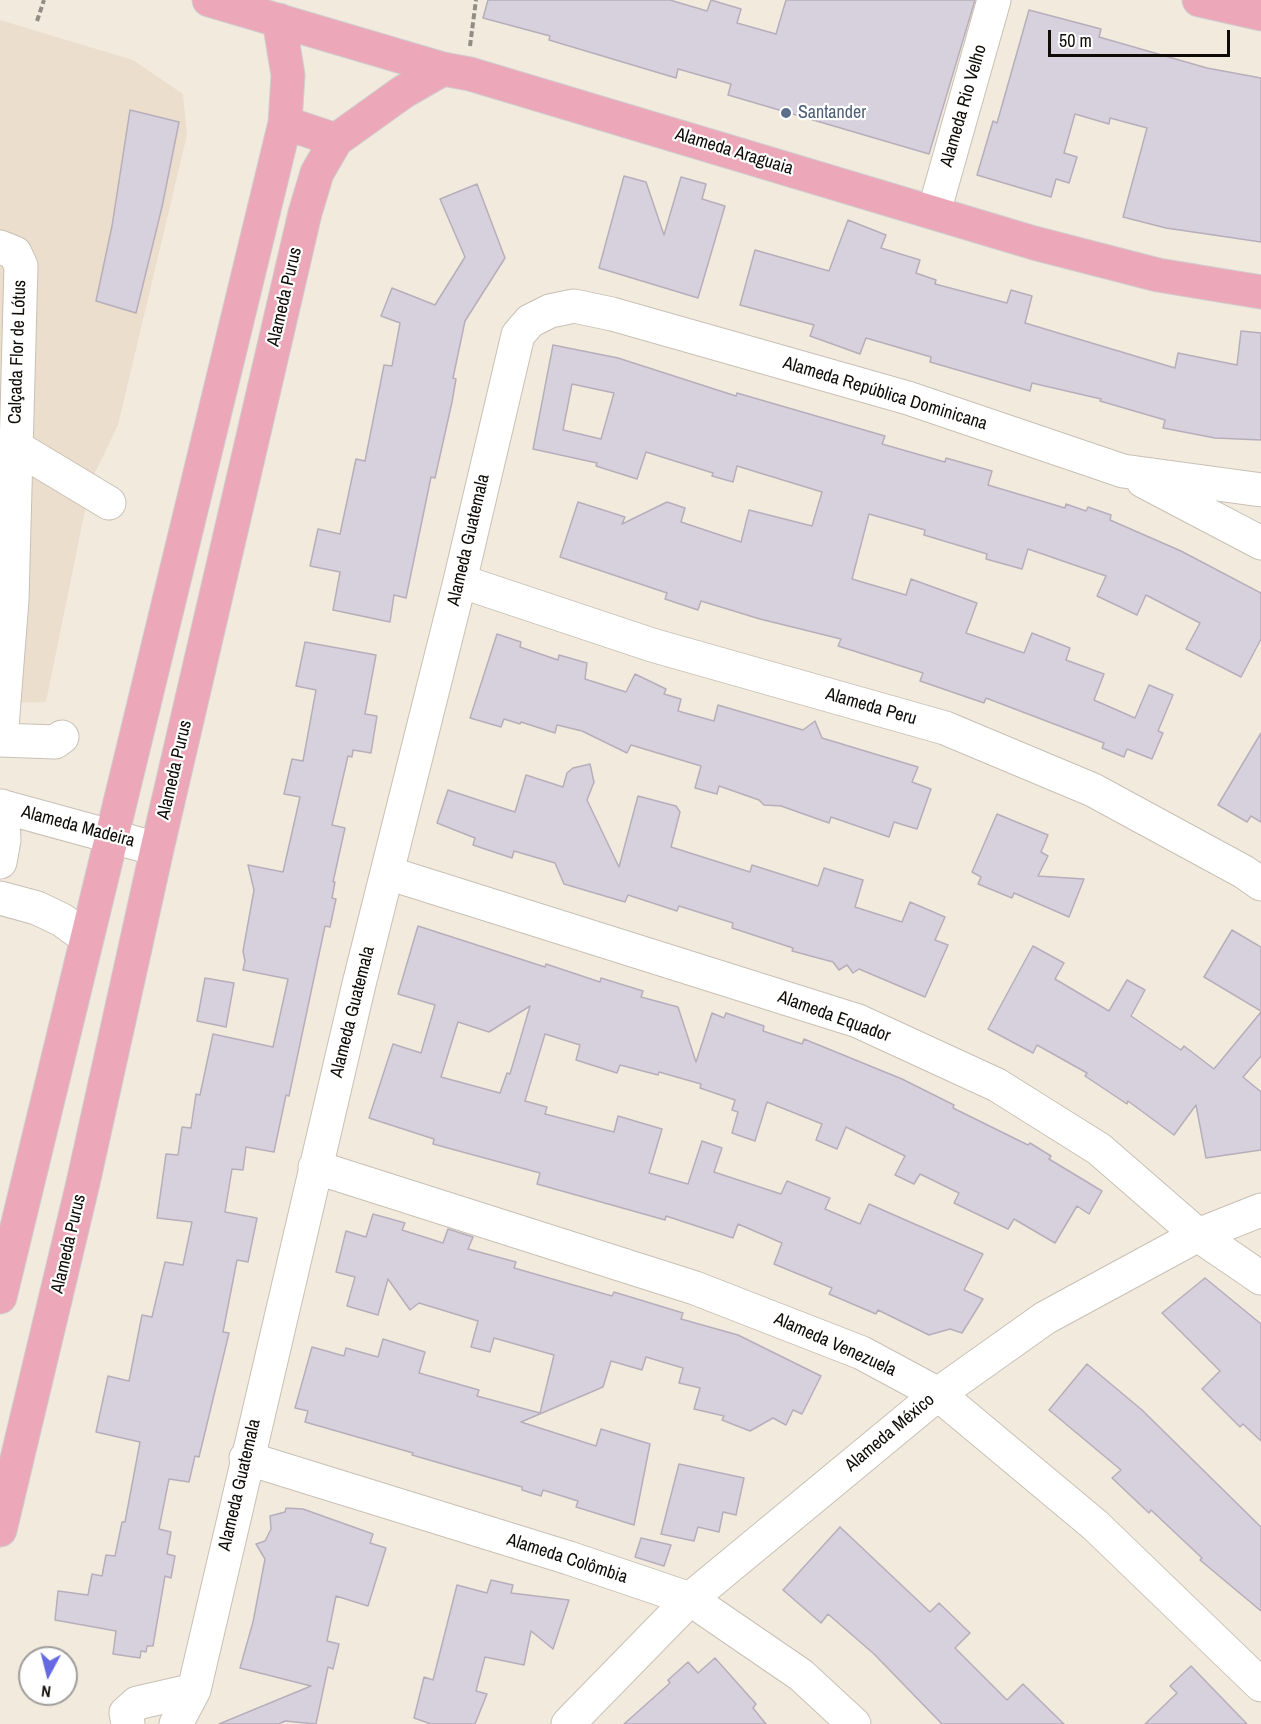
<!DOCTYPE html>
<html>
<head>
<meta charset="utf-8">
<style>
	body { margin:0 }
	#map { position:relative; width:1261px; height:1724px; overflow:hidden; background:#f3eade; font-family:"Archivo Narrow",sans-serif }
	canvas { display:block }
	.north { position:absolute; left:18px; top:1646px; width:60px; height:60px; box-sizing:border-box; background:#fff; border:2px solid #9f9e9c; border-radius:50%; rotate:187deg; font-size:16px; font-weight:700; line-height:24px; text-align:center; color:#0f0c08 }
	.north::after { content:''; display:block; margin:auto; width:21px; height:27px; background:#656ae2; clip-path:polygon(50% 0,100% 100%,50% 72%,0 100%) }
	.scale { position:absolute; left:1048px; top:30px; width:182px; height:27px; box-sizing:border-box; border:3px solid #0f0c08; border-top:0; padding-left:8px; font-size:18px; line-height:21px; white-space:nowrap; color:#0f0c08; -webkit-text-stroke:4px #fff; paint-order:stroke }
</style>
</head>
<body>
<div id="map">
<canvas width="1261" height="1724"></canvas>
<div class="north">N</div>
<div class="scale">50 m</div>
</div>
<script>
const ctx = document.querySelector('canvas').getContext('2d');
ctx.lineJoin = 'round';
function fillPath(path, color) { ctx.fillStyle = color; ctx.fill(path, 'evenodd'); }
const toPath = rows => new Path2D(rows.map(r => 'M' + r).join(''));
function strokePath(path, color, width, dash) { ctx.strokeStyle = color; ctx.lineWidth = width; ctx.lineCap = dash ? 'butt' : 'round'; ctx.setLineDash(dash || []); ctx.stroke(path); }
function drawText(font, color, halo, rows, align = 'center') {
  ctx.font = font + ' "Archivo Narrow",sans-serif'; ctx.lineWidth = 4.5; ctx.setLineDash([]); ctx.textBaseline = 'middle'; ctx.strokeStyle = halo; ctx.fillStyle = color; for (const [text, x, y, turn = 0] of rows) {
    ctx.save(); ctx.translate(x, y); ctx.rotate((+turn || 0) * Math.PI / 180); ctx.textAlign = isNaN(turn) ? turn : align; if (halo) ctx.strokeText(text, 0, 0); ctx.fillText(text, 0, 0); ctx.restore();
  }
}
const built = toPath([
	[0,20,133,60,183,94,187,135,118,425,91,481,46,702,0,703]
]);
const building = toPath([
	[488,0,670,0,707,11,711,0,741,9,737,23,776,34,786,0,975,0,929,154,728,95,731,84,678,69,676,78,549,40,550,36,483,18,488,0],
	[1029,10,1101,29,1099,37,1207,68,1261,78,1261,242,1166,228,1123,217,1147,128,1110,118,1109,124,1075,114,1064,153,1077,157,1069,183,1056,179,1051,197,977,175,993,121,997,123,1029,10],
	[130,110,179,122,162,207,136,313,96,301,112,226,130,110],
	[624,176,646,182,664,235,681,177,706,184,702,199,725,206,698,298,599,268,624,176],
	[477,184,505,258,465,321,453,378,456,379,452,402,435,478,431,477,406,598,394,595,390,622,333,610,340,572,310,566,318,529,340,534,356,459,365,461,384,365,392,366,400,323,381,316,392,288,435,305,465,257,440,199,477,184],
	[848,220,886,235,881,248,920,260,916,273,936,280,935,284,1007,303,1011,290,1032,296,1025,323,1175,368,1178,353,1237,365,1241,331,1261,333,1261,440,1215,438,1163,428,1165,420,1100,401,1101,399,1032,383,1030,391,930,362,931,357,866,338,860,354,810,336,814,325,740,305,755,250,829,271,848,220],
	[553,345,618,358,736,396,737,393,885,436,882,444,945,462,946,458,992,471,988,485,1065,508,1066,504,1086,511,1088,507,1111,515,1110,520,1181,551,1261,593,1261,639,1241,677,1186,649,1200,623,1146,595,1137,615,1097,596,1106,576,1028,549,1022,569,986,559,987,554,924,535,925,530,869,514,852,579,906,595,911,579,977,603,966,633,1024,653,1032,633,1070,648,1066,660,1104,674,1094,700,1135,718,1149,685,1173,695,1158,731,1163,733,1152,759,1127,749,1124,757,1102,748,1104,743,986,698,984,703,920,681,923,673,838,646,841,639,760,619,701,601,698,610,665,599,667,593,560,557,578,502,625,517,622,524,667,502,685,508,681,522,741,542,749,510,812,526,822,492,737,466,733,482,712,476,713,473,646,452,637,479,596,466,597,463,533,449,553,345],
	[572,384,614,393,601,439,563,430,572,384],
	[497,634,521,642,520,647,558,660,559,655,587,663,585,679,626,692,635,674,666,689,664,694,681,699,678,711,714,721,718,705,803,730,815,721,822,738,918,767,912,782,931,789,917,829,894,822,889,837,831,817,829,823,781,806,764,805,759,800,719,786,717,794,695,788,701,766,631,745,627,753,582,731,557,725,555,733,521,722,520,724,504,719,501,727,470,718,497,634],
	[305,642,376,655,365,714,377,716,371,753,353,750,352,757,348,756,332,825,345,828,333,882,335,882,332,898,336,899,330,927,325,926,289,1096,286,1095,274,1152,246,1147,243,1170,232,1169,225,1212,257,1218,248,1262,237,1260,223,1332,229,1333,199,1457,195,1456,189,1482,169,1479,159,1529,171,1532,167,1554,175,1556,171,1578,165,1576,153,1646,147,1646,146,1652,141,1651,140,1658,113,1654,116,1631,55,1620,58,1591,88,1595,92,1574,102,1576,106,1555,115,1556,122,1522,125,1522,140,1442,96,1432,108,1376,129,1381,142,1315,152,1317,165,1262,183,1265,192,1222,157,1218,166,1154,178,1155,182,1127,191,1128,196,1094,200,1095,213,1034,273,1047,288,979,243,970,245,961,243,951,254,890,248,865,283,872,300,797,284,794,292,759,303,761,316,690,296,686,305,642],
	[1261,733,1261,822,1251,816,1247,822,1218,805,1261,733],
	[590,764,594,782,587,800,619,867,638,796,676,806,680,812,671,847,750,872,752,865,818,886,824,868,863,880,855,907,902,922,910,902,945,917,935,940,948,945,925,997,859,969,853,973,847,965,839,970,833,962,792,951,793,948,732,928,733,923,679,906,677,911,628,895,625,902,564,884,555,863,514,851,512,858,473,845,475,838,437,823,448,790,515,812,526,775,563,787,567,773,573,768,590,764],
	[997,814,1048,835,1041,852,1048,856,1038,876,1084,879,1069,917,1014,893,1012,898,978,884,981,877,972,872,997,814],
	[418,926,545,967,546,964,600,982,601,978,643,991,641,997,678,1007,696,1062,712,1013,724,1018,726,1013,764,1026,763,1031,802,1044,804,1039,902,1079,954,1105,953,1108,1028,1145,1030,1143,1051,1156,1049,1159,1102,1191,1089,1214,1077,1206,1055,1243,1014,1219,1008,1229,954,1203,959,1193,920,1174,914,1184,895,1175,905,1156,846,1127,837,1149,816,1140,822,1124,767,1102,755,1141,732,1133,738,1112,732,1110,735,1100,700,1088,701,1084,659,1072,658,1075,620,1065,617,1073,576,1060,580,1045,545,1034,525,1101,547,1107,545,1114,614,1132,618,1116,662,1129,649,1173,688,1184,702,1141,722,1148,714,1172,781,1194,787,1181,830,1198,825,1209,860,1224,869,1204,983,1254,964,1290,983,1299,962,1333,950,1329,929,1335,878,1310,876,1314,829,1294,832,1288,774,1264,782,1243,738,1224,733,1238,666,1216,665,1220,537,1184,540,1173,433,1144,434,1139,369,1118,393,1044,421,1053,435,1005,398,994,418,926],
	[530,1006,510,1074,507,1073,500,1093,441,1077,458,1022,489,1032,530,1006],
	[1232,930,1261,947,1261,1011,1204,977,1232,930],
	[1033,946,1064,963,1055,979,1109,1011,1127,980,1145,990,1131,1016,1181,1050,1184,1046,1214,1069,1261,1012,1261,1056,1243,1077,1261,1092,1261,1150,1206,1158,1196,1105,1174,1135,1128,1101,1127,1104,1085,1076,1087,1073,1037,1045,1033,1053,988,1029,1033,946],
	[205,978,234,983,226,1027,197,1021,205,978],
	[373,1214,405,1223,402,1230,443,1243,448,1229,473,1237,468,1249,516,1262,514,1268,612,1296,614,1292,683,1313,681,1319,738,1335,821,1376,802,1414,793,1410,786,1425,773,1418,750,1431,722,1420,724,1416,694,1409,700,1388,679,1383,683,1368,646,1357,642,1370,611,1361,603,1387,521,1422,596,1446,601,1429,650,1444,634,1525,576,1507,578,1501,543,1490,541,1496,522,1490,522,1487,412,1455,413,1453,305,1422,308,1411,295,1408,312,1347,344,1356,346,1348,378,1357,383,1339,425,1352,419,1373,479,1390,477,1396,540,1413,554,1355,494,1338,490,1352,471,1347,478,1321,419,1303,410,1310,388,1279,378,1315,347,1306,355,1277,336,1272,346,1231,366,1237,373,1214],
	[1205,1278,1261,1324,1261,1441,1243,1424,1240,1427,1202,1389,1220,1371,1162,1313,1205,1278],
	[1087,1364,1142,1410,1261,1527,1261,1611,1200,1560,1202,1558,1151,1510,1149,1513,1112,1478,1121,1470,1049,1410,1087,1364],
	[679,1464,744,1478,736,1515,723,1512,719,1532,698,1527,694,1541,661,1534,679,1464],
	[286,1508,303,1509,373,1534,370,1543,386,1548,368,1606,336,1596,327,1641,339,1644,333,1669,328,1667,316,1724,285,1721,279,1724,219,1724,311,1686,240,1668,253,1622,265,1559,256,1544,265,1541,271,1529,270,1516,285,1512,286,1508],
	[840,1527,930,1612,939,1603,970,1633,955,1648,1007,1700,1023,1684,1064,1724,942,1724,874,1654,828,1614,821,1623,783,1590,840,1527],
	[641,1538,671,1545,664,1566,635,1557,641,1538],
	[491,1580,513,1585,511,1593,569,1600,553,1649,531,1631,524,1665,485,1657,476,1691,487,1694,475,1724,431,1724,414,1718,424,1677,433,1680,457,1585,487,1593,491,1580],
	[715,1658,756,1704,753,1708,766,1724,624,1724,670,1683,668,1680,688,1662,698,1673,715,1658],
	[1191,1666,1247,1724,1145,1724,1177,1693,1170,1686,1191,1666]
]);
const path = toPath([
	[37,21,44,0],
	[470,46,476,0]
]);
const minor = toPath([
	[934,212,994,0],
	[0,247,15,253,21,266,12,600,1,740],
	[0,447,16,447,109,503],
	[1143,481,1261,543],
	[460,581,652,645,945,728,1093,790,1244,872,1261,884],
	[0,740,55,742,62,737],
	[0,806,157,849],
	[0,862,4,840,2,806],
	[388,873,858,1021,997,1085,1099,1149,1198,1235,1261,1278],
	[0,898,37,908,62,920,87,938],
	[315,1167,695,1288,862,1353,938,1394,1095,1525,1261,1685],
	[246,1458,569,1558,690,1599,801,1675,854,1724],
	[128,1724,126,1713,137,1703,194,1690],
	[176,1724,194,1690,359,984,460,581,518,335,530,321,550,311,574,306,612,314,908,398,1123,471,1261,490],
	[568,1724,690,1599,938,1394,1045,1318,1198,1235,1261,1210]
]);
const major = toPath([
	[209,0,443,69,470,74,1034,243,1158,275,1261,292],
	[1199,0,1261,14],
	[285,123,336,140],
	[0,1297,285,123,288,75,279,20],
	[0,1530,83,1183,157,849,305,213,317,173,336,140,403,92,443,69]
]);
const markers = [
	[786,113,6,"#5c6f8a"]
];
const streetNames = [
	["Alameda Rio Velho",964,106,-74],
	["Alameda Araguaia",734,152,17],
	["Alameda Purus",285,297,-77],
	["Calçada Flor de Lótus",18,352,-88],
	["Alameda República Dominicana",885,394,17],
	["Alameda Guatemala",469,540,-77],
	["Alameda Peru",871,707,16],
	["Alameda Purus",175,770,-77],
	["Alameda Madeira",78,827,15],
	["Alameda Guatemala",353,1012,-76],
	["Alameda Equador",834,1017,20],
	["Alameda Purus",69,1244,-77],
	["Alameda Venezuela",835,1345,24],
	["Alameda México",890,1433,-40],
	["Alameda Guatemala",240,1485,-77],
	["Alameda Colômbia",567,1559,18]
];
const serviceNames = [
	["Santander",798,113]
];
fillPath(built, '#ecdecc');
fillPath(building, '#d7d0dd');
strokePath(building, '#b6afbb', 1.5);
strokePath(minor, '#c8c0b4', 35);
strokePath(major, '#cfcece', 35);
strokePath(path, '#938c84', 4, [6, 3]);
strokePath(minor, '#fff', 33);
strokePath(major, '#eca8b9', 33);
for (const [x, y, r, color] of markers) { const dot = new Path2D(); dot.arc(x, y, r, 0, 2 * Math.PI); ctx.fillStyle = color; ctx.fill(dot); strokePath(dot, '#fff', 2); }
drawText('18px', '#0f0c08', '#fff', streetNames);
drawText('18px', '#4e5e75', '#fff', serviceNames, 'left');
</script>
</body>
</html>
